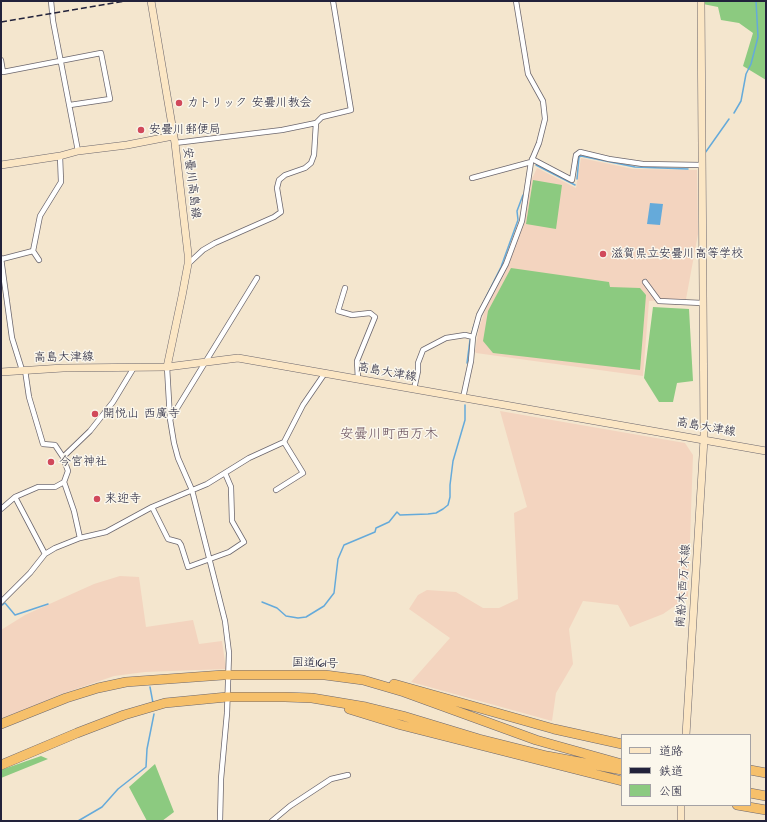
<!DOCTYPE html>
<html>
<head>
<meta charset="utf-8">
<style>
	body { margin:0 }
	#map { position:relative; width:767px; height:822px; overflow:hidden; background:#f4e6ce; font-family:"Architects Daughter","Klee One",sans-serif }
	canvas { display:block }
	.frame { position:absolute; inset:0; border:2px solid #22223b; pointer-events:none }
	.legend { position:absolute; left:621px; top:734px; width:130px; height:72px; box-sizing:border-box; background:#fbf7ec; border:1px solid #a4a2a5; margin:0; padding:5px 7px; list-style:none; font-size:12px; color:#22223b }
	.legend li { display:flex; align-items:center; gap:8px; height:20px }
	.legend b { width:20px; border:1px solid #a4a2a5 }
</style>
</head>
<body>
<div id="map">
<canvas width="767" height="822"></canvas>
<div class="frame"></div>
<ul class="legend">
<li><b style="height:5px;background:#fbe6c4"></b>道路</li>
<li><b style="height:5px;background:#22223b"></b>鉄道</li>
<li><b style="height:11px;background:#8cca80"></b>公園</li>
</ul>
</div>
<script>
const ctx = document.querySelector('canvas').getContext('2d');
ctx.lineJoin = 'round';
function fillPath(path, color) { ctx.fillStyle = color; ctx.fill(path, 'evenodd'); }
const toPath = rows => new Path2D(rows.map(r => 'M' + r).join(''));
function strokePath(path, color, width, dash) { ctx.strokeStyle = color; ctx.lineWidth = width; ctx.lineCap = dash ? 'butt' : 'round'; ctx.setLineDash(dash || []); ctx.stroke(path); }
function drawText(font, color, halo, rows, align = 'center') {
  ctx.font = font + ' "Architects Daughter","Klee One",sans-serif'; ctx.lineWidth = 3; ctx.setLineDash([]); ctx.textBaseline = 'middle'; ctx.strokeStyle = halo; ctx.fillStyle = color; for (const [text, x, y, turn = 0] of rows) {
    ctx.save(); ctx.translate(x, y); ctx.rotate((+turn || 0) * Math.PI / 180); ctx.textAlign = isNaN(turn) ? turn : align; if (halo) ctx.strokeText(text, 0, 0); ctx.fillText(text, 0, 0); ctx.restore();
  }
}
const built = toPath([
	[581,158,633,169,697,170,698,234,686,299,649,301,643,376,476,353,475,351,479,328,486,308,505,273,523,225,530,183,537,168,576,188],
	[500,411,685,443,693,455,688,597,663,614,630,627,618,605,583,601,569,629,573,664,556,693,552,721,411,682,450,638,409,609,418,595,427,590,456,592,483,608,499,608,518,599,514,513,527,507],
	[120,576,139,577,146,627,193,620,199,644,222,641,226,669,145,672,114,676,59,695,1,720,1,630,25,615,94,584]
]);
const green = toPath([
	[703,1,766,1,766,80,743,66,753,33,739,23,721,20,718,7,703,4],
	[533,180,562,185,556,229,526,224],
	[511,268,609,282,610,287,640,288,646,295,640,370,493,353,483,341,488,311],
	[653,307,689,309,693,381,677,383,673,402,659,402,644,378],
	[41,756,48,759,1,778,1,770],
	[155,764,174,812,162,821,147,821,129,787]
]);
const water = toPath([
	[650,203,663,204,660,225,647,224]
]);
const stream = toPath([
	[734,113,741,101,746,74,751,64,758,37,756,1],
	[705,153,729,119],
	[536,165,575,185],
	[577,179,579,157,581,156,635,167,688,169],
	[478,313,501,267,518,220,517,211,523,195],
	[472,333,474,325],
	[467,363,470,340],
	[262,602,277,608,286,616,298,618,306,617,324,606,334,593,338,559,344,545,375,532,376,528,389,522,397,512,400,515,428,514,436,513,443,509,448,505,450,497,450,485,453,461,465,420,465,405],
	[1,606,5,603,15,615,48,604],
	[150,687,153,703],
	[78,821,102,807,118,789,146,767,147,749,154,714]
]);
const street = toPath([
	[51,1,53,21,78,151],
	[1,60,3,72,101,53,110,99,70,105],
	[175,143,282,130,316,123,322,117,351,110,333,1],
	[532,159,572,180,576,155,580,152,609,159,643,164,702,165],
	[472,178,531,162],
	[33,251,39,260],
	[1,258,12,338,22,370],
	[2,259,33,251,40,216,61,182,60,156],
	[188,264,203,250,215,243,274,217,281,212,277,188,279,180,285,175,305,168,311,163,314,155,316,123],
	[645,282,659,301,702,303],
	[345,288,338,311,352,315,370,313,375,317,357,361,358,379],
	[167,367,170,419,174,443,178,458,192,490,198,514,225,621,229,653,227,713,221,779,220,821],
	[25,370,29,397,43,444,55,445,63,457],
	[414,389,418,371,418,363,423,350,446,338,465,335,473,337],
	[463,398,471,361,473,337,479,315,506,264,522,221,531,162,539,143,545,119,543,101,528,74,516,1],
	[171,418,257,278],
	[276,490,303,473,284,442],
	[15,497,38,487,55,487,64,482],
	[152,507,168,539,179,542,181,545,188,567,229,552,244,542,232,521,231,487,225,473],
	[1,509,15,497,45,554],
	[80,538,74,511,64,482,68,471,63,457,90,431,113,402,133,369],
	[1,602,30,573,45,554,55,548,80,538,106,532,152,507,207,484,249,458,284,442,303,405,325,373],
	[272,821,290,806,331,779,348,775]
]);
const secondary = toPath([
	[151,1,175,143,188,254,188,264,182,296,167,367],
	[1,165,60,156,78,151,127,145,173,136],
	[1,372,63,368,167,367,238,358,766,451],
	[686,735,704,439,701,1],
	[681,821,681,805]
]);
const highway = toPath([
	[394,684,554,729,622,744],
	[349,709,401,725,622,781],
	[1,724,66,698,98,688,126,682,223,675,325,675,363,680,404,692,536,740,622,764],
	[1,765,77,733,124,715,165,703,227,697,285,697,312,698,366,707,403,716,479,739,547,756,622,770],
	[750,770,766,773],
	[750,793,766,796],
	[737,805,766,810]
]);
const rail = toPath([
	[1,22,126,1]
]);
const markers = [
	[179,103,4,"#d1495b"],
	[141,130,4,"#d1495b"],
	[603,254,4,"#d1495b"],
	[95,414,4,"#d1495b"],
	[51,462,4,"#d1495b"],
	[97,499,4,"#d1495b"]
];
const poiNames = [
	["カトリック 安曇川教会",187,103],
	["安曇川郵便局",149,130],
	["滋賀県立安曇川高等学校",611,254],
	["開悦山 西廣寺",103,414],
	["今宮神社",59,462],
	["来迎寺",105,499]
];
const streetNames = [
	["安曇川高島線",191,183,83],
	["高島大津線",64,358,-1],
	["高島大津線",387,373,10],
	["高島大津線",706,428,10],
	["南船木西万木線",684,586,-86],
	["国道161号",315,664,2]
];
const quarterNames = [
	["安曇川町西万木",389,435]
];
fillPath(built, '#f3d4bf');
fillPath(green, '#8cca80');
fillPath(water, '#65aada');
strokePath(stream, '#65aada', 1.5);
strokePath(street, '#6c676e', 6);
strokePath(secondary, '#6c676e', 8);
strokePath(highway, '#6c676e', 10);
strokePath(street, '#fff', 4.5);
strokePath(secondary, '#fbe6c4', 7);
strokePath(highway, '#f6c06b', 9);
strokePath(rail, '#22223b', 1.5, [6, 3]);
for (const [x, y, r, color] of markers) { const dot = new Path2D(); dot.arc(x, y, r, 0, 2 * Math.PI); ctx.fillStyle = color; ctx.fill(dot); strokePath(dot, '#fbf7ec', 1.5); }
drawText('12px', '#22223b', '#fbf7ec', poiNames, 'left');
drawText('12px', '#22223b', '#fbf7ec', streetNames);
drawText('14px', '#69515e', '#fbf7ec', quarterNames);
</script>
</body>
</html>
